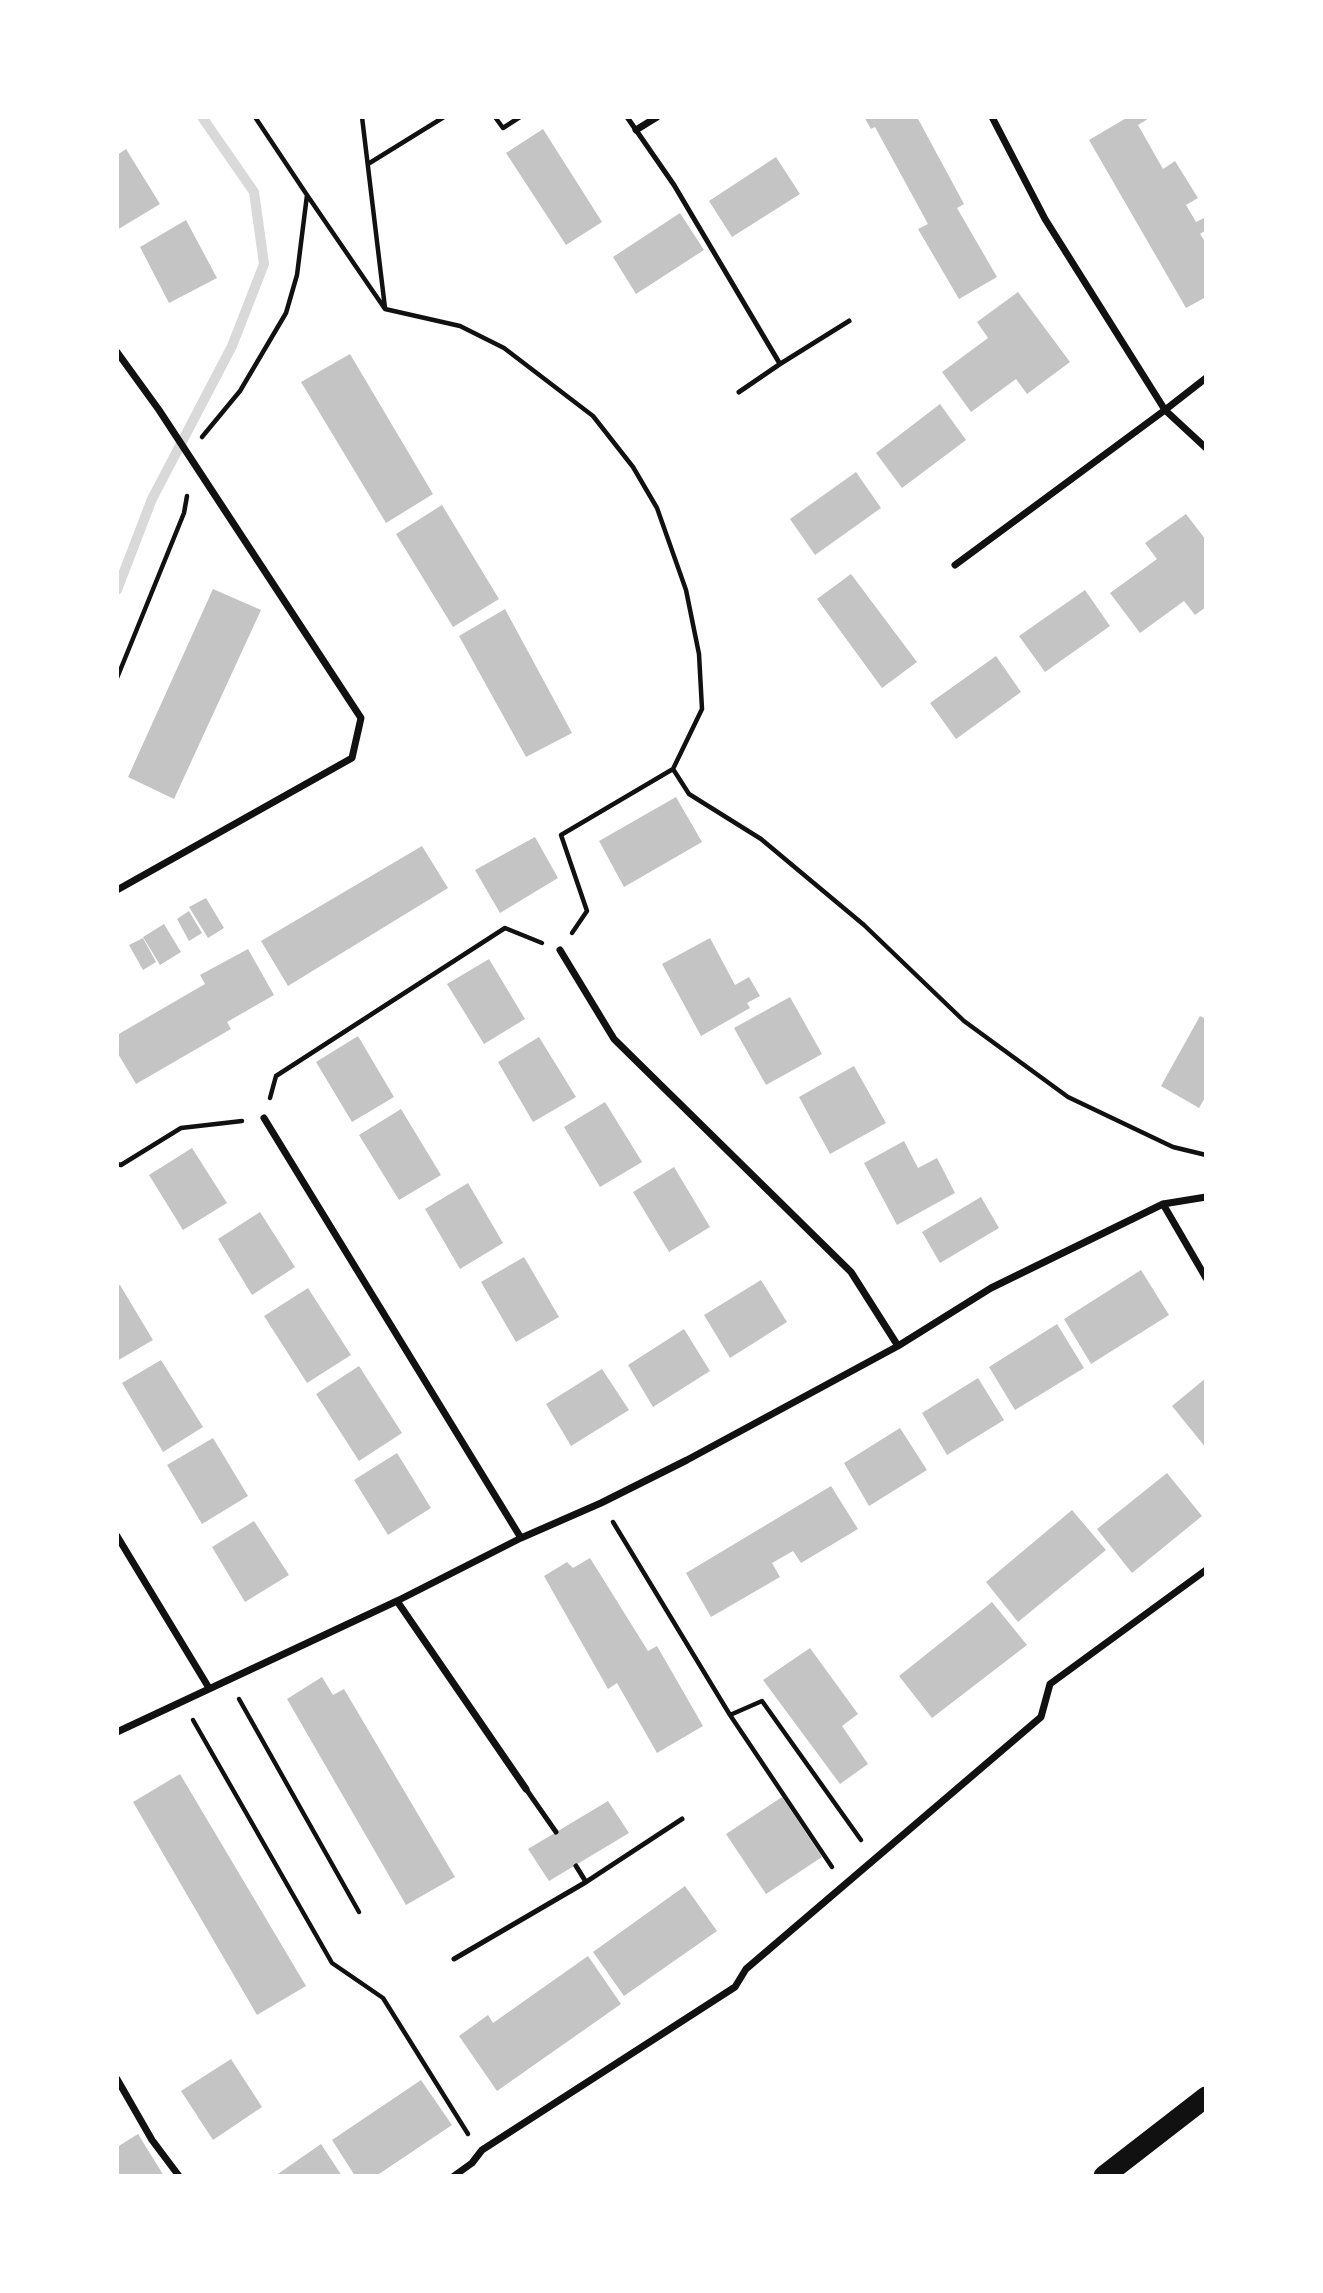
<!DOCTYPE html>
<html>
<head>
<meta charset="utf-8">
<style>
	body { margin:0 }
	#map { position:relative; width:1323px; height:2293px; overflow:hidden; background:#fff; font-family:"Titillium Web",sans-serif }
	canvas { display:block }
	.frame { position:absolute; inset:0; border:119px solid #fff; pointer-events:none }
</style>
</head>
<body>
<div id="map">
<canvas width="1323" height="2293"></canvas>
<div class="frame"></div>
</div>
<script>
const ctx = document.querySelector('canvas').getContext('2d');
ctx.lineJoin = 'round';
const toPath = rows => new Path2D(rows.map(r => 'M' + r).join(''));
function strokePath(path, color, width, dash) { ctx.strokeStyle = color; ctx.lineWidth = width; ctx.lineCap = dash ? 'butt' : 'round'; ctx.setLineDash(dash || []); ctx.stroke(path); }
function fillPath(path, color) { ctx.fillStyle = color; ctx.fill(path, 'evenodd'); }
const stream = toPath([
	[117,590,152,499,232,346,264,264,254,192,202,117]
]);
const building = toPath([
	[864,117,917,117,964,204,957,208,997,277,959,299,918,229,928,224,875,127,871,129],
	[1128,117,1151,117,1138,125,1163,169,1175,161,1198,198,1186,205,1196,222,1206,217,1206,230,1200,234,1206,243,1206,297,1186,308,1089,140],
	[543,129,602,222,566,245,506,153],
	[126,149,160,204,117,230,117,155],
	[776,157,800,194,732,237,709,201],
	[680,213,704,250,636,294,613,257],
	[186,220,217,278,169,303,140,247],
	[1018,292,1070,362,1027,394,1016,379,971,412,942,372,988,338,977,322],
	[350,354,433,494,386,523,301,382],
	[940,404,966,440,902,488,876,453],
	[856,472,881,508,815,555,790,519],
	[442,505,499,599,453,627,396,534],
	[1186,514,1206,540,1206,607,1195,615,1184,601,1140,633,1110,593,1157,559,1145,543],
	[851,574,917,662,882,688,817,599],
	[213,589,261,610,174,799,128,777],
	[1085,590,1110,626,1045,672,1019,636],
	[505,609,572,733,526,757,459,636],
	[996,656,1021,692,956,739,930,703],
	[676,797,702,842,624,887,599,841],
	[535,837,558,878,500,913,475,870],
	[422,846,448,888,288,986,261,941],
	[206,898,224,928,208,938,189,907],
	[189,911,202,933,189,941,177,919],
	[164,924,181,952,160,965,143,937],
	[143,938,156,962,143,970,129,945],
	[710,938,735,985,749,977,760,996,747,1003,750,1008,701,1036,662,964],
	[248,949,274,995,227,1022,231,1029,136,1084,117,1052,117,1035,205,984,200,975],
	[489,959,525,1019,484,1044,447,984],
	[790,997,822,1054,766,1085,734,1028],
	[1200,1016,1206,1019,1206,1096,1199,1108,1161,1086],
	[358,1036,394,1097,352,1122,316,1062],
	[539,1037,576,1097,533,1122,498,1062],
	[854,1066,886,1123,830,1154,799,1097],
	[605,1102,642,1162,600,1187,564,1127],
	[401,1109,441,1175,399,1200,359,1135],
	[904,1141,918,1168,937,1158,955,1193,897,1225,864,1163],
	[192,1148,227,1203,183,1230,149,1175],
	[674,1167,710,1227,669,1252,633,1192],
	[468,1183,503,1243,460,1269,425,1209],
	[981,1197,999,1228,940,1263,922,1232],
	[260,1212,295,1267,252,1295,218,1239],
	[524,1257,559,1317,516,1342,481,1282],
	[1141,1270,1169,1315,1091,1364,1064,1319],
	[761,1280,787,1322,730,1358,704,1315],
	[120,1285,153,1340,117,1361,117,1286],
	[308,1288,351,1355,307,1383,264,1316],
	[1057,1324,1084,1368,1015,1410,989,1367],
	[684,1329,710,1371,653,1407,628,1365],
	[161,1360,203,1427,163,1452,122,1383],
	[359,1366,402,1433,359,1461,316,1394],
	[602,1369,629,1410,571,1446,546,1404],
	[978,1378,1004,1420,947,1455,922,1413],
	[1206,1378,1206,1448,1172,1406],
	[900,1428,927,1470,869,1506,844,1463],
	[213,1438,248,1496,202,1524,167,1465],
	[397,1453,431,1508,388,1535,354,1480],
	[1167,1473,1202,1516,1132,1573,1097,1529],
	[831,1486,858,1529,801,1563,793,1551,772,1563,780,1577,711,1617,686,1573],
	[1072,1510,1106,1550,1018,1622,986,1582],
	[254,1521,289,1575,245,1602,212,1547],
	[590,1558,648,1651,657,1646,703,1726,657,1753,617,1683,608,1689,544,1576,567,1562,573,1568],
	[992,1602,1027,1645,932,1718,899,1676],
	[810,1648,858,1714,842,1726,868,1764,840,1784,763,1680],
	[322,1677,333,1695,344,1689,455,1877,406,1905,287,1699],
	[180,1774,306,1986,257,2015,133,1802],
	[782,1797,822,1857,766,1894,726,1834],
	[608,1801,629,1833,549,1881,528,1849],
	[685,1886,717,1931,624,1996,593,1952],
	[588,1956,621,2004,497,2091,459,2036,488,2015,493,2023],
	[231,2059,262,2107,213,2140,181,2091],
	[421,2080,452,2125,376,2176,355,2176,332,2140],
	[138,2134,164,2176,117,2176,117,2147],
	[321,2144,342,2176,275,2176,295,2162]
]);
const path = toPath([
	[362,117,385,308],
	[495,117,503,128,520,117],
	[368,164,444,117],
	[307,195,385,309,460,326,504,348,593,416,633,467,657,508,686,590,699,654,702,709,673,769,689,794,761,839,864,925,964,1021,1068,1097,1173,1147,1206,1155],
	[202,437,240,391,286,313,297,275,307,195,255,117],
	[117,678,184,513,187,496],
	[572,933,587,911,561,835,673,769],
	[270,1098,276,1076,505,928,542,943],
	[117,1164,121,1165,181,1128,242,1121],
	[613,1522,730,1715,832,1867],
	[239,1699,359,1912],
	[730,1715,762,1701,861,1840],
	[193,1720,332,1963,383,1998,468,2134]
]);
const service = toPath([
	[627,117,674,185,780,364,849,321],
	[739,392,780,364],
	[526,1789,556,1832],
	[576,1866,586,1882,682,1819],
	[454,1959,586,1882]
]);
const minor = toPath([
	[992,117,1045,219,1165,410,1206,448],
	[636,130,657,117],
	[117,352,159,410,361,718,352,758,117,890],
	[955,565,1165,410,1206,378],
	[560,950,614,1039,851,1272,898,1346],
	[264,1118,521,1538],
	[1163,1204,1206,1278],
	[117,1536,209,1688],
	[397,1601,526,1789],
	[117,1732,397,1601,521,1538,601,1503,687,1460,898,1346,991,1288,1163,1204,1206,1197],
	[117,2079,152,2140,179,2176],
	[454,2176,472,2163,482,2150,735,1987,746,1969,1041,1717,1050,1684,1206,1570]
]);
const motorway = toPath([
	[1104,2176,1206,2097]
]);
strokePath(stream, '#d9d9d9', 10);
fillPath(building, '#c4c4c4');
strokePath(path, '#111', 4.5);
strokePath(service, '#111', 5);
strokePath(minor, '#111', 7);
strokePath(motorway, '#111', 21);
</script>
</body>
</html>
